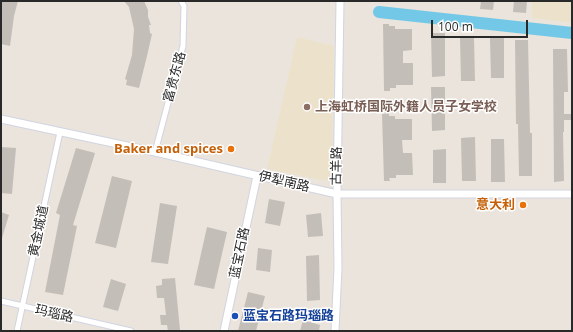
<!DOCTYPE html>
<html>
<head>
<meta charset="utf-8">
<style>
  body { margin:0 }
  #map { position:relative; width:573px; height:332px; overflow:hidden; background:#ebe4dc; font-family:"Open Sans",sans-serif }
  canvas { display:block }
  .frame { position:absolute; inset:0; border:2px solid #292929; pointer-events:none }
  .scale { position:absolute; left:431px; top:20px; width:97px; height:18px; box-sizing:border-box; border:2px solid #292929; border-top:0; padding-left:5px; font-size:12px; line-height:14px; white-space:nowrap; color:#292929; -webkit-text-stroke:3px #fff; paint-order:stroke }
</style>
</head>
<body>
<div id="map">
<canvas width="573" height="332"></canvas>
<div class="frame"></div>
<div class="scale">100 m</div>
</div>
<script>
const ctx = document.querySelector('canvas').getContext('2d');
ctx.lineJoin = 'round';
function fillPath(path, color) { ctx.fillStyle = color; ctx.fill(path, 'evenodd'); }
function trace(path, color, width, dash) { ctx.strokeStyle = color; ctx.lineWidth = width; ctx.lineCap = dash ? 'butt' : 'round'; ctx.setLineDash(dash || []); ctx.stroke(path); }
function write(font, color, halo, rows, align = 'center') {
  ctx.font = font + ' "Open Sans","Noto Sans SC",sans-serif'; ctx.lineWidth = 3; ctx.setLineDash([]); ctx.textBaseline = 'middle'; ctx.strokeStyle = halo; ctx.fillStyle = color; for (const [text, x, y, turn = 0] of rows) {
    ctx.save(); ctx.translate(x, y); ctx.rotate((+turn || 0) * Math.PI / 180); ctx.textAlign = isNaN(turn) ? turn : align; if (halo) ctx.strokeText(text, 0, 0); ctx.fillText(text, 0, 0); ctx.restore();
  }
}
const education = new Path2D(`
  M 532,1 L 572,1 L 572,23 L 532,18 Z
  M 297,37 L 334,46 L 332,172 L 326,181 L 267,169 Z`);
const river = new Path2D(`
  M 379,12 L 572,33`);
const building = new Path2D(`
  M 1,1 L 18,1 L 14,16 L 10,46 L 1,44 Z
  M 124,1 L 144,1 L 148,10 L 148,17 L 151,25 L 149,25 L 150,33 L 152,34 L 147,56 L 139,88 L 126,85 L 127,80 L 125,79 L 132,55 L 134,29 L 129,7 Z
  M 481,1 L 494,1 L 493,10 L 480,9 Z
  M 514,1 L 527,1 L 526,13 L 513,12 Z
  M 383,24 L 389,24 L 389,26 L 395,26 L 395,29 L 412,29 L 412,50 L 403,51 L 403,63 L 413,63 L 413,85 L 396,85 L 396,88 L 390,88 L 390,91 L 384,91 Z
  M 431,33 L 445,33 L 445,76 L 432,77 Z
  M 460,37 L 474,37 L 475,81 L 461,81 Z
  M 504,37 L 504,78 L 491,78 L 490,38 Z
  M 515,40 L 528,40 L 530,133 L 532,133 L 532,176 L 519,176 L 518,124 L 516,124 Z
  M 553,49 L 567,49 L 568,92 L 564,92 L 564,114 L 572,114 L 572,120 L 564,120 L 564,132 L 563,132 L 564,181 L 554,182 Z
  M 431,87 L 445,87 L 445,130 L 432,131 Z
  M 389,113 L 389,116 L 395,116 L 395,119 L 412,119 L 412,140 L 402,140 L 403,153 L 412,153 L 413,175 L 396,175 L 396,178 L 389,178 L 390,181 L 384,181 L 382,114 Z
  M 475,137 L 476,181 L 462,181 L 461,138 Z
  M 491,139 L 504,139 L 505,182 L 491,182 Z
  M 1,147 L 16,148 L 12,194 L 1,193 Z
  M 76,148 L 95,153 L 73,225 L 77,226 L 63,295 L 45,292 L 60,215 L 56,213 Z
  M 446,149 L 446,183 L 433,183 L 433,150 Z
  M 112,176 L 132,181 L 116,248 L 95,243 Z
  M 269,199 L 285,202 L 280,226 L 265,223 Z
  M 160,203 L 177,206 L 168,264 L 151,262 Z
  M 1,212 L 9,215 L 2,238 L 1,237 Z
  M 321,213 L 323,236 L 308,237 L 306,215 Z
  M 207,227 L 227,232 L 214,289 L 194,285 Z
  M 258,248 L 272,250 L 270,272 L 256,270 Z
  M 319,255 L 320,300 L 307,301 L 306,256 Z
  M 175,278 L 180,330 L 168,331 L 167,325 L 161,325 L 160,315 L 166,315 L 164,298 L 157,298 L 156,286 L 162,285 L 162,279 Z
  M 111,279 L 126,284 L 118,311 L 103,307 Z
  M 248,292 L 265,296 L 256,331 L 238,331 Z
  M 303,320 L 320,325 L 319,331 L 300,331 Z`);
const street = new Path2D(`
  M 155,152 L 183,46 L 184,6 L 181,1
  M 1,301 L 131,331
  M 17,331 L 60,132`);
const secondary = new Path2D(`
  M 1,119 L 155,152 L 337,194 L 572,194
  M 224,331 L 257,176
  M 335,331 L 338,268 L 337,194 L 340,1`);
const markers = [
  [307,107,4,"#8d6e63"],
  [231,149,4,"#e8710a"],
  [523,205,4,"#e8710a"],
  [235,316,4,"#1a4fb4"]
];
const streetNames = [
  ["富贵东路",175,77,-75],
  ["古羊路",337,166,-89],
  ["伊犁南路",284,182,13],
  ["黄金城道",39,231,-78],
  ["蓝宝石路",240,253,-78],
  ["玛瑙路",54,314,13]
];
const educationNames = [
  ["上海虹桥国际外籍人员子女学校",315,107]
];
const foodNames = [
  ["Baker and spices",223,149],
  ["意大利",515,205]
];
const transitNames = [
  ["蓝宝石路玛瑙路",243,316]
];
fillPath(education, '#ece2cc');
trace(river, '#74c8e7', 12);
fillPath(building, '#c3beb8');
trace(street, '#d1d4e1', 7);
trace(secondary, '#d1d4e1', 9);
trace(street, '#fff', 5);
trace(secondary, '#fff', 7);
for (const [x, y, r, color] of markers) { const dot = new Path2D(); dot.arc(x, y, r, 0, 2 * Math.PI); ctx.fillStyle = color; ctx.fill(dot); trace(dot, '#fff', 1.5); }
write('13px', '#292929', '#fff', streetNames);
write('bold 13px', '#785e54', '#fff', educationNames, 'left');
write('bold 13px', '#c56008', '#fff', foodNames, 'right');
write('bold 13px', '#164399', '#fff', transitNames, 'left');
</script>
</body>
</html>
